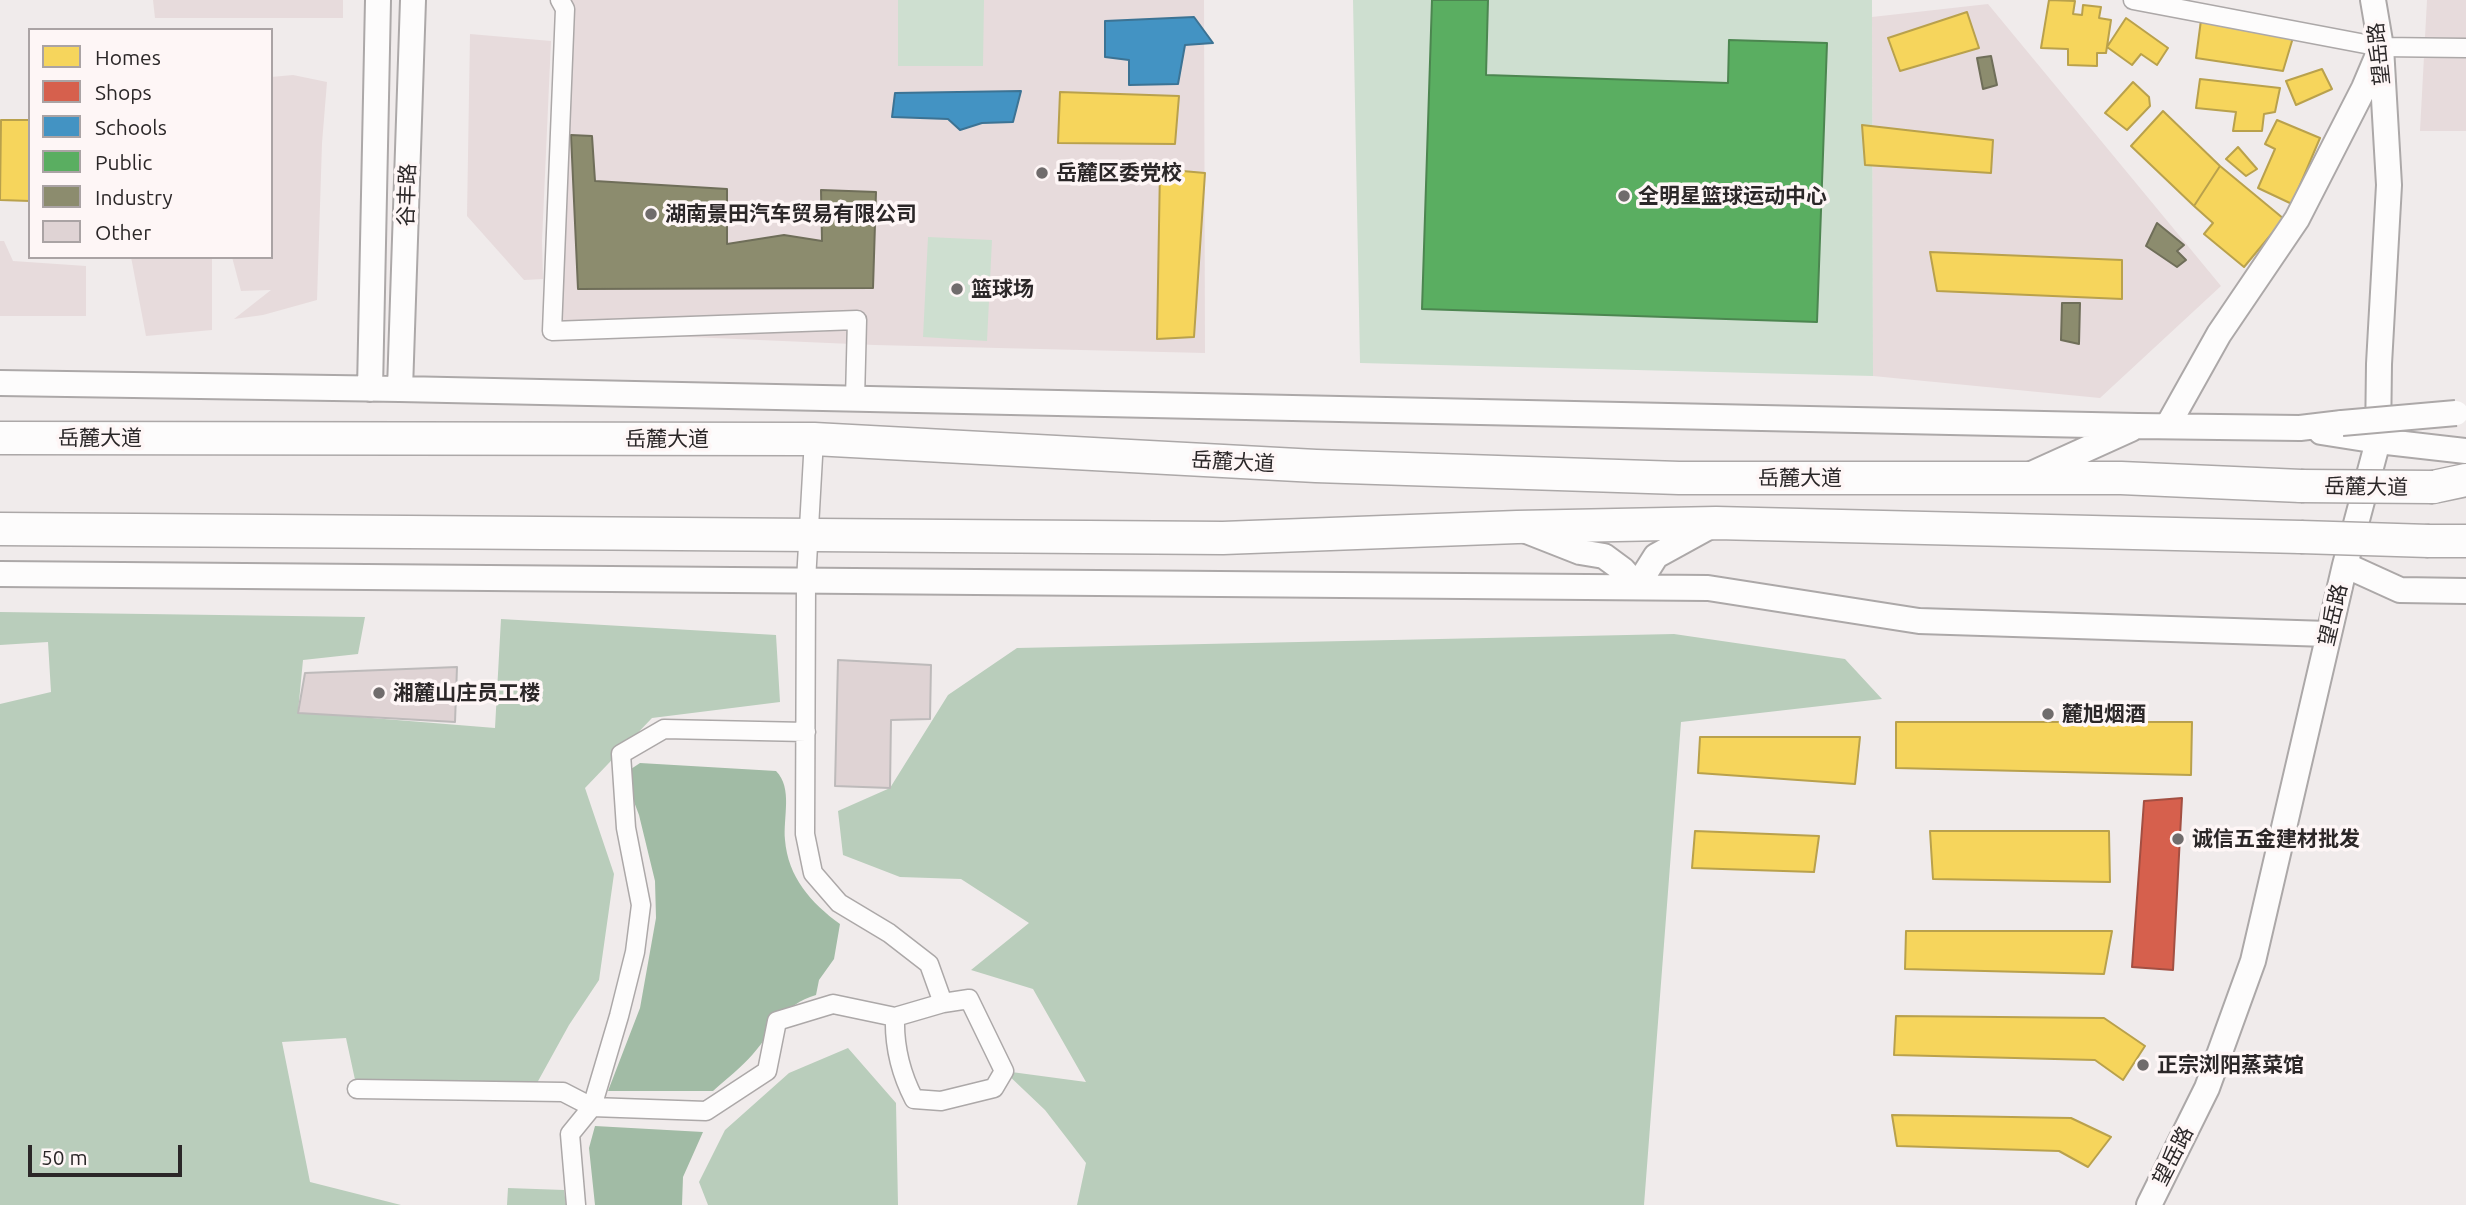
<!DOCTYPE html>
<html>
<head>
<meta charset="utf-8">
<style>
  body { margin:0 }
  #map { position:relative; width:2466px; height:1205px; overflow:hidden; background:#f0ebeb; font-family:Ubuntu,sans-serif }
  canvas { display:block }
  .legend { position:absolute; left:28px; top:28px; width:245px; height:231px; box-sizing:border-box; background:#fef6f6; border:2px solid #aaa3a4; margin:0; padding:9px 12px; list-style:none; font-size:21px; color:#2b2728 }
  .legend li { display:flex; align-items:center; gap:14px; height:35px }
  .legend b { width:35px; border:2px solid #aaa3a4 }
  .scale { position:absolute; left:28px; top:1145px; width:154px; height:32px; box-sizing:border-box; border:4px solid #2b2728; border-top:0; padding-left:9px; font-size:21px; line-height:24px; white-space:nowrap; color:#2b2728; -webkit-text-stroke:5px #fef6f6; paint-order:stroke }
</style>
</head>
<body>
<div id="map">
<canvas width="2466" height="1205"></canvas>
<ul class="legend">
<li><b style="height:19px;background:#f6d55c"></b>Homes</li>
<li><b style="height:19px;background:#d6604d"></b>Shops</li>
<li><b style="height:19px;background:#4393c3"></b>Schools</li>
<li><b style="height:19px;background:#5aae61"></b>Public</li>
<li><b style="height:19px;background:#8c8c6e"></b>Industry</li>
<li><b style="height:19px;background:#dfd3d4"></b>Other</li>
</ul>
<div class="scale">50 m</div>
</div>
<script>
const ctx = document.querySelector('canvas').getContext('2d');
ctx.lineJoin = 'round';
function fillPath(path, color) { ctx.fillStyle = color; ctx.fill(path, 'evenodd'); }
function trace(path, color, width, dash) { ctx.strokeStyle = color; ctx.lineWidth = width; ctx.lineCap = dash ? 'butt' : 'round'; ctx.setLineDash(dash || []); ctx.stroke(path); }
function write(font, color, halo, rows, align = 'center') {
  ctx.font = font + ' Ubuntu,"Noto Sans SC",sans-serif'; ctx.lineWidth = 7; ctx.setLineDash([]); ctx.textBaseline = 'middle'; ctx.strokeStyle = halo; ctx.fillStyle = color; for (const [text, x, y, turn = 0] of rows) {
    ctx.save(); ctx.translate(x, y); ctx.rotate((+turn || 0) * Math.PI / 180); ctx.textAlign = isNaN(turn) ? turn : align; if (halo) ctx.strokeText(text, 0, 0); ctx.fillText(text, 0, 0); ctx.restore();
  }
}
const built = new Path2D(`
  M 153,0 L 343,0 L 343,18 L 155,18 Z
  M 565,0 L 1204,0 L 1205,353 L 875,345 L 552,331 Z
  M 2427,0 L 2466,0 L 2466,131 L 2420,131 Z
  M 1988,4 L 2221,286 L 2100,398 L 1873,376 L 1872,17 Z
  M 470,34 L 551,41 L 542,241 L 543,279 L 524,280 L 467,216 Z
  M 293,75 L 327,82 L 322,143 L 317,300 L 263,315 L 234,319 L 271,290 L 241,291 L 232,257 L 271,257 L 271,77 Z
  M 0,241 L 4,241 L 13,261 L 86,266 L 86,316 L 0,316 Z
  M 131,257 L 212,257 L 212,330 L 146,336 Z`);
const green = new Path2D(`
  M 898,0 L 984,0 L 983,66 L 898,66 Z
  M 1353,0 L 1872,0 L 1873,376 L 1360,363 Z
  M 928,237 L 992,240 L 987,341 L 923,337 Z`);
const forest = new Path2D(`
  M 0,612 L 365,617 L 358,654 L 303,660 L 298,712 L 495,728 L 501,619 L 776,635 L 780,702 L 652,718 L 585,788 L 614,874 L 599,980 L 569,1025 L 537,1083 L 357,1089 L 346,1038 L 282,1042 L 310,1182 L 401,1205 L 0,1205 L 0,704 L 51,692 L 48,642 L 0,645 Z
  M 1674,634 L 1845,659 L 1882,699 L 1681,722 L 1644,1205 L 1077,1205 L 1086,1163 L 1045,1110 L 1004,1071 L 1086,1082 L 1033,989 L 971,970 L 1029,923 L 961,879 L 900,877 L 843,855 L 838,811 L 890,788 L 948,695 L 1017,648 Z
  M 848,1048 L 896,1103 L 898,1205 L 708,1205 L 699,1182 L 725,1130 L 789,1073 Z
  M 508,1188 L 564,1190 L 566,1205 L 507,1205 Z`);
const water = new Path2D(`
  M 640,763 L 776,771 C 793,788 783,817 785,840 C 788,877 811,903 840,924 L 834,959 L 819,980 L 816,995 C 783,1004 774,1030 753,1054 C 742,1067 726,1079 713,1091 L 608,1091 L 640,1008 L 656,918 L 655,881 L 639,815 L 625,778 L 628,771 Z
  M 595,1126 L 703,1132 L 683,1177 L 682,1205 L 595,1205 L 589,1148 Z`);
const homes = new Path2D(`
  M 2049,0 L 2075,1 L 2073,14 L 2082,15 L 2083,5 L 2101,7 L 2099,18 L 2111,20 L 2106,53 L 2097,53 L 2097,66 L 2068,65 L 2068,49 L 2041,48 Z
  M 1967,12 L 1979,48 L 1900,71 L 1888,38 Z
  M 2126,18 L 2168,48 L 2157,65 L 2141,54 L 2132,65 L 2107,47 Z
  M 2201,20 L 2295,31 L 2283,71 L 2196,58 Z
  M 2322,69 L 2332,89 L 2296,105 L 2286,81 Z
  M 2200,79 L 2280,88 L 2275,112 L 2264,114 L 2262,131 L 2233,131 L 2236,112 L 2196,108 Z
  M 2133,82 L 2149,97 L 2150,106 L 2127,130 L 2105,113 Z
  M 1060,92 L 1179,96 L 1175,144 L 1058,143 Z
  M 2163,111 L 2220,166 L 2194,206 L 2131,146 Z
  M 1,120 L 30,120 L 30,201 L 0,200 Z
  M 2277,120 L 2320,138 L 2292,204 L 2258,188 L 2275,149 L 2265,144 Z
  M 1862,125 L 1993,140 L 1991,173 L 1865,165 Z
  M 2238,147 L 2257,169 L 2246,176 L 2226,159 Z
  M 2220,166 L 2284,219 L 2244,267 L 2204,234 L 2213,223 L 2194,206 Z
  M 1160,169 L 1205,173 L 1194,337 L 1157,339 Z
  M 1930,252 L 2122,260 L 2122,299 L 1937,291 Z
  M 1896,722 L 2192,722 L 2191,775 L 1896,768 Z
  M 1700,737 L 1860,737 L 1855,784 L 1698,773 Z
  M 1695,831 L 1819,836 L 1814,872 L 1692,868 Z
  M 1930,831 L 2109,831 L 2110,882 L 1933,879 Z
  M 1906,931 L 2112,931 L 2104,974 L 1905,969 Z
  M 1896,1016 L 2104,1018 L 2145,1046 L 2123,1080 L 2095,1060 L 1894,1055 Z
  M 1892,1115 L 2071,1118 L 2111,1137 L 2088,1167 L 2059,1151 L 1897,1146 Z`);
const shops = new Path2D(`
  M 2182,798 L 2173,970 L 2132,967 L 2144,801 Z`);
const schools = new Path2D(`
  M 1194,17 L 1213,43 L 1185,45 L 1178,84 L 1129,85 L 1129,60 L 1105,57 L 1105,21 Z
  M 1021,91 L 1013,122 L 982,123 L 960,130 L 948,119 L 892,117 L 895,93 Z`);
const public = new Path2D(`
  M 1432,0 L 1488,0 L 1486,75 L 1728,83 L 1729,40 L 1827,43 L 1817,322 L 1422,309 Z`);
const industry = new Path2D(`
  M 1991,56 L 1997,85 L 1983,89 L 1977,58 Z
  M 571,135 L 592,136 L 595,181 L 727,189 L 727,244 L 784,235 L 822,241 L 821,190 L 876,192 L 873,288 L 578,289 Z
  M 2157,223 L 2184,245 L 2177,251 L 2186,260 L 2177,267 L 2146,246 Z
  M 2062,303 L 2080,303 L 2079,344 L 2061,340 Z`);
const building = new Path2D(`
  M 838,660 L 931,665 L 930,719 L 891,720 L 890,788 L 835,786 Z
  M 457,667 L 455,722 L 298,713 L 305,673 Z`);
const street = new Path2D(`
  M 560,0 L 565,9 L 552,331 L 857,320 L 855,399
  M 2133,0 L 2381,47 L 2466,48
  M 814,439 L 806,581 L 805,834 L 813,873 L 839,903 L 889,933 L 929,964 L 943,1003 L 969,999 L 1004,1071 L 994,1088 L 941,1101 L 914,1099 C 900,1072 894,1047 895,1017 L 943,1003
  M 357,1089 L 563,1092 L 592,1107 L 619,1016 L 635,952 L 641,905 L 626,828 L 621,754 L 664,729 L 806,732
  M 576,1205 L 570,1134 L 592,1107 L 706,1111 L 767,1071 L 777,1021 L 833,1004 L 895,1017`);
const secondary = new Path2D(`
  M 0,383 L 400,389 L 2138,426 L 2300,428 L 2342,423
  M 370,389 L 378,0
  M 400,389 L 413,0
  M 2168,425 L 2219,334 L 2297,219 L 2364,88 L 2378,55
  M 2321,432 L 2378,441 L 2466,451
  M 2027,476 L 2131,429
  M 1524,530 L 1580,552 L 1604,556 L 1623,570 L 1637,586 L 1656,556 L 1716,523
  M 2345,565 L 2400,590 L 2466,591
  M 0,574 L 1708,588 L 1919,621 L 2328,634
  M 2149,1205 L 2207,1088 L 2253,961 L 2345,565 L 2378,441 L 2379,364 L 2389,185 L 2381,47 L 2373,0`);
const highway = new Path2D(`
  M 0,438 L 814,439 L 1316,466 L 1679,478 L 2121,478 L 2301,486
  M 2433,487 L 2466,480
  M 0,529 L 1223,538 L 1517,527 L 1716,523 L 2301,537
  M 2429,541 L 2466,541`);
const secondaryBridge = new Path2D(`
  M 2342,423 L 2456,413`);
const highwayBridge = new Path2D(`
  M 2301,486 L 2433,487
  M 2301,537 L 2429,541`);
const markers = [
  [1042,173,7,"#706c6c"],
  [1624,196,7,"#706c6c"],
  [651,214,7,"#706c6c"],
  [957,289,7,"#706c6c"],
  [379,693,7,"#706c6c"],
  [2048,714,7,"#706c6c"],
  [2178,839,7,"#706c6c"],
  [2143,1065,7,"#706c6c"]
];
const streetNames = [
  ["望岳路",2379,54,-96],
  ["谷丰路",407,195,-88],
  ["岳麓大道",100,438],
  ["岳麓大道",667,439],
  ["岳麓大道",1233,462,3],
  ["岳麓大道",1800,478],
  ["岳麓大道",2366,487,1],
  ["望岳路",2333,615,-77],
  ["望岳路",2173,1156,-63]
];
const poiNames = [
  ["岳麓区委党校",1056,173],
  ["全明星篮球运动中心",1638,196],
  ["湖南景田汽车贸易有限公司",665,214],
  ["篮球场",971,289],
  ["湘麓山庄员工楼",393,693],
  ["麓旭烟酒",2062,714],
  ["诚信五金建材批发",2192,839],
  ["正宗浏阳蒸菜馆",2157,1065]
];
fillPath(built, '#e7dbdc');
fillPath(green, '#cedfd0');
fillPath(forest, '#b9cdbb');
fillPath(water, '#a1bba5');
fillPath(homes, '#f6d55c');
trace(homes, '#b9a14c', 2);
fillPath(shops, '#d6604d');
trace(shops, '#a34f42', 2);
fillPath(schools, '#4393c3');
trace(schools, '#3c7394', 2);
fillPath(public, '#5aae61');
trace(public, '#4c8650', 2);
fillPath(industry, '#8c8c6e');
trace(industry, '#6f6e59', 2);
fillPath(building, '#dfd3d4');
trace(building, '#bdbaba', 2);
trace(street, '#aca8a8', 21);
trace(secondary, '#aca8a8', 28);
trace(highway, '#aca8a8', 35);
trace(street, '#fdfcfc', 18);
trace(secondary, '#fdfcfc', 24);
trace(highway, '#fdfcfc', 32);
trace(secondaryBridge, '#aca8a8', 28, []);
trace(highwayBridge, '#aca8a8', 35, []);
trace(secondaryBridge, '#fdfcfc', 24);
trace(highwayBridge, '#fdfcfc', 32);
for (const [x, y, r, color] of markers) { const dot = new Path2D(); dot.arc(x, y, r, 0, 2 * Math.PI); ctx.fillStyle = color; ctx.fill(dot); trace(dot, '#fef6f6', 2.5); }
write('21px', '#2b2728', '#fef6f6', streetNames);
write('bold 21px', '#2b2728', '#fef6f6', poiNames, 'left');
</script>
</body>
</html>
